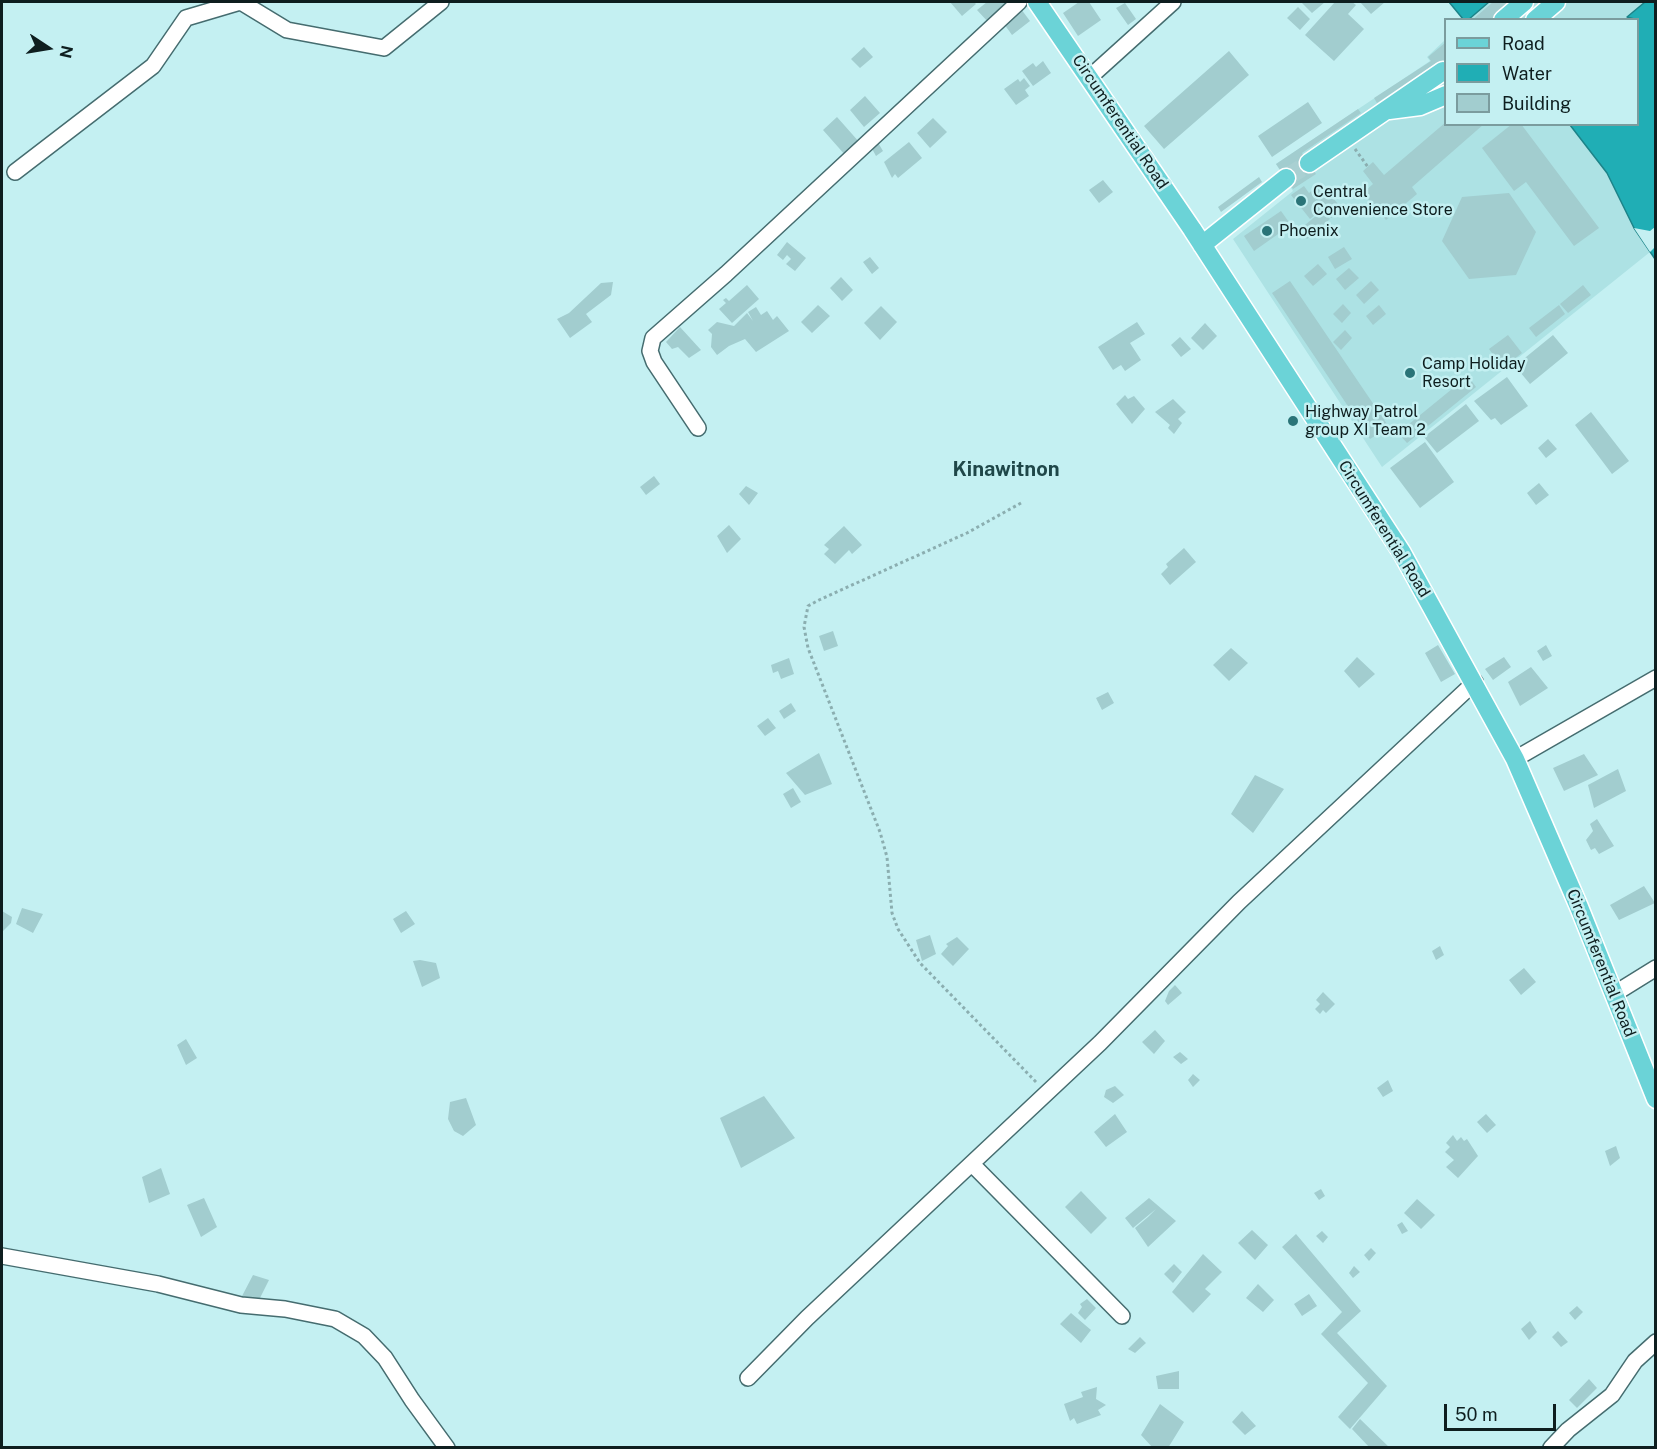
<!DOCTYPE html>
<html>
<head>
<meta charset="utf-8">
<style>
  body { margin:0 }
  #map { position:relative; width:1657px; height:1449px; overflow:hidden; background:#c4f0f2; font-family:"Public Sans",sans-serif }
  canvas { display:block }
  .frame { position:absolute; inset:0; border:3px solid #0e1e1f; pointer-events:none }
  .legend { position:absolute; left:1444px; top:18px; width:195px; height:108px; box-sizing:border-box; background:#c4f0f2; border:2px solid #7b9c9e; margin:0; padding:8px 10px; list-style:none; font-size:18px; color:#0e1e1f }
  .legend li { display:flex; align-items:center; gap:12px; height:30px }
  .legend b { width:30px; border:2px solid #7b9c9e }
  .north { position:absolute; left:18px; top:18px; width:60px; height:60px; -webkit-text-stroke:4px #c4f0f2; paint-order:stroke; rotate:102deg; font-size:16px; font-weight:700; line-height:24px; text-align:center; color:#0e1e1f }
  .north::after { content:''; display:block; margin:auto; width:21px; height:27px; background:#0e1e1f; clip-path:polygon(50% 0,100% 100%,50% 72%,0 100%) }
  .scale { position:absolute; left:1444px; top:1404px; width:112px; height:27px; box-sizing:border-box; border:3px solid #0e1e1f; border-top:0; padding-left:8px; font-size:18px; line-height:21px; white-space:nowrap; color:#0e1e1f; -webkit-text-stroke:4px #c4f0f2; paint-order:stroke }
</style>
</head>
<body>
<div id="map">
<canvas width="1657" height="1449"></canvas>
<div class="frame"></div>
<ul class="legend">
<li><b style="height:8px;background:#6bd3d7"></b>Road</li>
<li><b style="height:16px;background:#20aeb5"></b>Water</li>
<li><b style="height:16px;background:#a2cdcf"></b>Building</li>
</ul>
<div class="north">N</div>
<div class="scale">50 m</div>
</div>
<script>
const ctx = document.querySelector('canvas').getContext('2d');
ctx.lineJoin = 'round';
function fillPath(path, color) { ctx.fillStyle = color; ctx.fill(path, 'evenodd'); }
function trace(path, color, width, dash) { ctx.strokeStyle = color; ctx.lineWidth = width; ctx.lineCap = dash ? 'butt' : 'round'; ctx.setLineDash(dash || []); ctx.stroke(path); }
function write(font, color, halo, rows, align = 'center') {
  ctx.font = font + ' "Public Sans",sans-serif'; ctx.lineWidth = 5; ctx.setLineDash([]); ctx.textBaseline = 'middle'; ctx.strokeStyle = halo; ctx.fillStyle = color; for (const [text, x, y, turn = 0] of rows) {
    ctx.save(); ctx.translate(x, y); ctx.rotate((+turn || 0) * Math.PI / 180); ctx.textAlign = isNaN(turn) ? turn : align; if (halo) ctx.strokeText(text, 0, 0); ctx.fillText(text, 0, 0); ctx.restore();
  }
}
const built = new Path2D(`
  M 1489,2 L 1645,2 L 1627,17 L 1629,19 L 1468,20 Z
  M 1445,40 L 1446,124 L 1570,125 L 1607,173 L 1634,228 L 1650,252 L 1382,467 L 1233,239 L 1293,191 L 1276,164 L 1430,61 L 1427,57 Z`);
const water = new Path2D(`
  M 1449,2 L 1489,2 L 1468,20 L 1463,19 Z
  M 1645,2 L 1655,2 L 1655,259 L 1634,228 L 1607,173 L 1570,125 L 1638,124 L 1638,20 L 1627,17 Z`);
const pier = new Path2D(`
  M 1655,227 L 1655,247 L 1650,252 L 1634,228 L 1650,231 Z`);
const building = new Path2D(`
  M 950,2 L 974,2 L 976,4 L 962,16 Z
  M 987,2 L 1005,2 L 1009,6 L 989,23 L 977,10 Z
  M 1079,2 L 1089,2 L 1101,20 L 1078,36 L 1063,13 Z
  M 1301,2 L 1325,2 L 1312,13 Z
  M 1335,2 L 1352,2 L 1356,5 L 1348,14 L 1364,29 L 1334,61 L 1305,35 Z
  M 1360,2 L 1385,2 L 1371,14 Z
  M 1493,2 L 1510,2 L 1490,20 L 1472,20 Z
  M 1125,3 L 1136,19 L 1128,25 L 1116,8 Z
  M 1018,5 L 1030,21 L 1012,35 L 1002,21 Z
  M 1298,7 L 1310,19 L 1300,30 L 1287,18 Z
  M 1446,42 L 1446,74 L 1436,63 L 1377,103 L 1374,98 L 1431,61 L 1428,57 Z
  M 864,47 L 873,57 L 860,68 L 851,59 Z
  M 1229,51 L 1249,75 L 1164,149 L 1144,126 Z
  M 1043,61 L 1051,73 L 1033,86 L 1022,71 L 1033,63 L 1036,67 Z
  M 1024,78 L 1030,86 L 1025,90 L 1029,96 L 1016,105 L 1004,89 L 1018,79 L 1020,82 Z
  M 865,96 L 880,113 L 864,127 L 850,110 Z
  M 1308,102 L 1322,123 L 1272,157 L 1258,136 Z
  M 1358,109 L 1361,113 L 1302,153 L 1316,174 L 1293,189 L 1276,164 Z
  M 837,117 L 860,143 L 846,156 L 823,130 Z
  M 933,118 L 947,132 L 930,148 L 917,133 Z
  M 1446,122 L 1446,124 L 1484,124 L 1412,187 L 1417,194 L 1386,220 L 1363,193 L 1373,184 L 1363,171 L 1373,162 L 1384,175 Z
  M 1512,124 L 1521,124 L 1599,228 L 1574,246 L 1526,182 L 1514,191 L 1482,148 Z
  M 877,141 L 883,151 L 876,156 L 870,145 Z
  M 909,142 L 922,158 L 898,178 L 895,174 L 892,178 L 884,162 Z
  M 1259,177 L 1262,182 L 1221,212 L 1218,207 Z
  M 1103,180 L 1113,192 L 1099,203 L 1089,190 Z
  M 1321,183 L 1342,209 L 1331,218 L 1312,195 L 1322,209 L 1310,219 L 1291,195 L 1304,186 L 1309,193 Z
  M 1509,193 L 1536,232 L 1516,275 L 1469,279 L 1442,241 L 1462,197 Z
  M 1323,210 L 1330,219 L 1307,239 L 1299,230 Z
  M 1281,211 L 1291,225 L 1254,251 L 1244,236 Z
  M 787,242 L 806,258 L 795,271 L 786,264 L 791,259 L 787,255 L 783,260 L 777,255 Z
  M 1344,247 L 1352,259 L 1335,269 L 1328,257 Z
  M 870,257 L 879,268 L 872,274 L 863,262 Z
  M 1318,264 L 1327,274 L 1313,286 L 1304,276 Z
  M 1349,268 L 1359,278 L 1345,290 L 1336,279 Z
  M 841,277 L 853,290 L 842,301 L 830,288 Z
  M 1290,281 L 1389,427 L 1370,439 L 1272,293 Z
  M 1371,281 L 1379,290 L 1364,304 L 1356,295 Z
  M 613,282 L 611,295 L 586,314 L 592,322 L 570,338 L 557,319 L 569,313 L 601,283 Z
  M 747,285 L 759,299 L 732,323 L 719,309 L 726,303 L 723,300 L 726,298 L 729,301 Z
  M 1583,285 L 1591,295 L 1568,313 L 1560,304 Z
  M 1343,304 L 1351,313 L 1342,323 L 1333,314 Z
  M 818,305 L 830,316 L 812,333 L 801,322 Z
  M 1379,305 L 1386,314 L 1373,325 L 1366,316 Z
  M 1559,305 L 1565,314 L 1536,337 L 1529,328 Z
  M 881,306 L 897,322 L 880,340 L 864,323 Z
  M 756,307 L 761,315 L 767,311 L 773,320 L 777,316 L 789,331 L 756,352 L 745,339 L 729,346 L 717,355 L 711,347 L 712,334 L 708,330 L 717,322 L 734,326 L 747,313 L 753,321 L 748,312 Z
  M 1137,322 L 1145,334 L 1130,343 L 1141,360 L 1125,371 L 1121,365 L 1113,370 L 1098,347 Z
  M 1205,323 L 1217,336 L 1203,350 L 1191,338 Z
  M 680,327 L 701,350 L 689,358 L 678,347 L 672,349 L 666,342 Z
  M 1345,330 L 1352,338 L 1341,350 L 1333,342 Z
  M 1508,335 L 1522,353 L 1503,368 L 1489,349 Z
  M 1553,335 L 1568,353 L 1530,384 L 1515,366 Z
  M 1180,337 L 1191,349 L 1181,357 L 1171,345 Z
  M 1468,376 L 1476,387 L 1407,443 L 1398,433 Z
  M 1507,377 L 1528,406 L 1501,425 L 1495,418 L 1491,420 L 1474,401 Z
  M 1125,395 L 1128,399 L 1134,396 L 1145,409 L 1132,424 L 1116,404 Z
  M 1173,399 L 1186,412 L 1178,419 L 1182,423 L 1174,434 L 1168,428 L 1170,425 L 1155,412 Z
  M 1466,404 L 1479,421 L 1437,453 L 1424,437 Z
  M 1591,412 L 1629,461 L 1612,474 L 1575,425 Z
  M 1548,439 L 1557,449 L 1546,458 L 1538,448 Z
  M 1425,442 L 1454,482 L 1420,508 L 1390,468 Z
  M 654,476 L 660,484 L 646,495 L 640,487 Z
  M 1539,483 L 1549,495 L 1536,505 L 1527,493 Z
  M 746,486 L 758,493 L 749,505 L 739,494 Z
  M 729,525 L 741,539 L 727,553 L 717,536 Z
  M 844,526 L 862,545 L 852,554 L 849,550 L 835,564 L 824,554 L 829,549 L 824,545 Z
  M 1184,548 L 1196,562 L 1170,585 L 1161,574 L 1168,567 L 1166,564 Z
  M 833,631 L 838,646 L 824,651 L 819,636 Z
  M 1438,645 L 1455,674 L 1441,682 L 1425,653 Z
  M 1546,645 L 1552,656 L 1543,661 L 1537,651 Z
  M 1231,648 L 1248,663 L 1229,681 L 1213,665 Z
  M 1357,657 L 1375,674 L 1359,688 L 1344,671 Z
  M 1504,657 L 1511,667 L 1493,680 L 1485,669 Z
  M 789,658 L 794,674 L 781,679 L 778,671 L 773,673 L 771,665 Z
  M 1531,667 L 1548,688 L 1520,706 L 1508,682 Z
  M 1108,692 L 1114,703 L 1102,710 L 1096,698 Z
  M 791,703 L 796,711 L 784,719 L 779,711 Z
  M 768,718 L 776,728 L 765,736 L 757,726 Z
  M 819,753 L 832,784 L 805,795 L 786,773 Z
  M 1584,754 L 1598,775 L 1564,791 L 1553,768 Z
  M 1618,769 L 1626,791 L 1594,808 L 1588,785 Z
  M 1255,775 L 1284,789 L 1253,833 L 1231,814 Z
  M 793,788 L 801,802 L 791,808 L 783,794 Z
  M 1597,819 L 1614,846 L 1599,854 L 1595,848 L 1591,850 L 1586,840 L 1593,831 L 1590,824 Z
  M 1644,886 L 1655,903 L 1619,920 L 1610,905 Z
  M 22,908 L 43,914 L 33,933 L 16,924 Z
  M 2,911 L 12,917 L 11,923 L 2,932 Z
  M 406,911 L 415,924 L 401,933 L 393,919 Z
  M 930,935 L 936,954 L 922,961 L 916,940 Z
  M 957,937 L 969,949 L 953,966 L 941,954 L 948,946 L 946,944 Z
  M 1440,946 L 1444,955 L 1436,960 L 1432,951 Z
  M 420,960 L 436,963 L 440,978 L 422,987 L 413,961 Z
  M 1524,968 L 1536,982 L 1521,995 L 1509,980 Z
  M 1175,985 L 1182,993 L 1168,1005 L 1165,1001 L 1169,991 Z
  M 1323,992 L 1335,1004 L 1326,1013 L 1323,1010 L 1320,1014 L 1315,1009 L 1320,1004 L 1316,1000 Z
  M 1155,1030 L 1165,1041 L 1154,1054 L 1142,1042 Z
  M 186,1039 L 197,1058 L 186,1065 L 177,1045 Z
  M 1180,1052 L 1188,1059 L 1181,1064 L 1173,1057 Z
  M 1193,1074 L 1200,1080 L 1193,1087 L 1188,1080 Z
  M 1388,1080 L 1393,1091 L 1383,1097 L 1377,1088 Z
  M 1115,1086 L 1124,1095 L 1113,1103 L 1104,1097 L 1106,1090 Z
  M 764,1096 L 795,1138 L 741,1168 L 720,1118 Z
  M 466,1098 L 476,1125 L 463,1136 L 454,1131 L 448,1119 L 450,1102 Z
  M 1115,1114 L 1127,1132 L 1106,1147 L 1094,1132 Z
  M 1486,1114 L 1496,1125 L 1487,1133 L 1477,1122 Z
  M 1453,1135 L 1457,1141 L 1461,1137 L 1464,1141 L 1467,1139 L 1478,1156 L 1458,1178 L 1446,1167 L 1454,1160 L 1445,1152 L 1450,1147 L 1446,1143 Z
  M 1616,1146 L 1620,1158 L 1610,1166 L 1605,1151 Z
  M 161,1168 L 170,1194 L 149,1203 L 142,1177 Z
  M 1321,1189 L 1325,1196 L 1319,1200 L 1314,1193 Z
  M 1081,1191 L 1107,1218 L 1091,1234 L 1065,1207 Z
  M 204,1198 L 217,1227 L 201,1237 L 187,1205 Z
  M 1149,1198 L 1176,1221 L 1148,1247 L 1135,1228 L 1148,1217 L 1156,1209 L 1133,1228 L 1125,1218 Z
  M 1417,1199 L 1435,1215 L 1421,1229 L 1404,1213 Z
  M 1402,1222 L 1408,1231 L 1402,1234 L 1397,1225 Z
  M 1252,1230 L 1268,1245 L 1255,1260 L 1238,1243 Z
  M 1322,1231 L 1328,1237 L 1323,1243 L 1316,1236 Z
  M 1296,1234 L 1361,1311 L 1337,1333 L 1387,1386 L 1350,1429 L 1338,1417 L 1368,1383 L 1321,1334 L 1342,1312 L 1282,1247 Z
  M 1371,1248 L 1376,1253 L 1369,1261 L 1364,1255 Z
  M 1203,1254 L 1222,1272 L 1205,1289 L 1211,1294 L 1193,1313 L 1172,1292 Z
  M 1174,1264 L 1182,1272 L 1173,1283 L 1164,1274 Z
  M 1354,1266 L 1360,1272 L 1353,1278 L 1349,1273 Z
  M 253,1275 L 269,1280 L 257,1304 L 241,1298 Z
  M 1258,1284 L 1274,1300 L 1263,1312 L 1246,1298 Z
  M 1309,1294 L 1317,1306 L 1302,1316 L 1294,1304 Z
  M 1087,1299 L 1096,1308 L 1085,1320 L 1078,1313 L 1082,1307 L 1080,1304 Z
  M 1577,1306 L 1583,1312 L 1575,1320 L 1569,1313 Z
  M 1071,1313 L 1091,1330 L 1081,1343 L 1060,1324 Z
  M 1530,1321 L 1537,1332 L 1529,1340 L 1521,1329 Z
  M 1558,1331 L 1568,1342 L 1561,1347 L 1552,1337 Z
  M 1140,1337 L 1146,1343 L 1135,1353 L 1128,1349 Z
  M 1179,1371 L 1179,1389 L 1158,1389 L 1156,1376 Z
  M 1589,1379 L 1597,1388 L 1577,1408 L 1569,1400 Z
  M 1097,1387 L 1096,1399 L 1106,1405 L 1098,1410 L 1101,1415 L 1077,1424 L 1074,1418 L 1070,1421 L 1064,1404 L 1083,1397 L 1081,1392 Z
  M 1160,1404 L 1184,1422 L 1168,1448 L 1153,1448 L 1141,1435 Z
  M 1242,1411 L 1256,1426 L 1245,1435 L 1232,1422 Z
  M 1360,1419 L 1390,1448 L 1370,1448 L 1352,1429 Z`);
const majorTunnel = new Path2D(`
  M 1286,178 L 1309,163`);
const path = new Path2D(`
  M 1355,149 L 1368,167
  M 1021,503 L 967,533 L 819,600 L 808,606 L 804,627 L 808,648 L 880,832 L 887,857 L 892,913 L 898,929 L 920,963 L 1037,1083`);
const minor = new Path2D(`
  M 241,2 L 287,30 L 384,48 L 441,2
  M 1090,77 L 1173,2
  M 15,172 L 153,66 L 186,18 L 240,2
  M 698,428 L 654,362 L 650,351 L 653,338 L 726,274 L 1019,2
  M 1515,759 L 1656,678
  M 1614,994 L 1656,968
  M 972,1164 L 1122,1316
  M 2,1256 L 158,1284 L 241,1305 L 285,1309 L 335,1319 L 364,1336 L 385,1358 L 412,1400 L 447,1448
  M 748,1378 L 807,1318 L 1100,1043 L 1239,902 L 1475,682
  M 1551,1448 L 1568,1430 L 1612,1395 L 1635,1361 L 1656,1342`);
const major = new Path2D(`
  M 1037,2 L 1192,229 L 1402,553 L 1515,759 L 1579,907 L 1656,1099
  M 1503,20 L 1524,2
  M 1535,20 L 1556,2
  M 1389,110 L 1420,106 L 1446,95
  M 1309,163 L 1443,71
  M 1202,245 L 1286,178`);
const markers = [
  [1301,201,6,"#2a7478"],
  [1267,231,6,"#2a7478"],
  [1410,373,6,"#2a7478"],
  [1293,421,6,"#2a7478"]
];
const streetNames = [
  ["Circumferential Road",1120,122,56],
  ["Circumferential Road",1384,529,58],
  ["Circumferential Road",1601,963,68]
];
const poiNames = [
  ["Central",1313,192],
  ["Convenience Store",1313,210],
  ["Phoenix",1279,231],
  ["Camp Holiday",1422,364],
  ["Resort",1422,382],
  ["Highway Patrol",1305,412],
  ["group XI Team 2",1305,430]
];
const quarterNames = [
  ["Kinawitnon",1006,470]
];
fillPath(built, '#ade2e4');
fillPath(water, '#20aeb5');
trace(water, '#1b8388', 1.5);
fillPath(pier, '#c4f0f2');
fillPath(building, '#a2cdcf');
trace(majorTunnel, '#a9d0d2', 18, [18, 9]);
trace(minor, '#456c6f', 18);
trace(major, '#fff', 21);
trace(path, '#8baeb0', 3, [3, 3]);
trace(minor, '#fff', 15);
trace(major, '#6bd3d7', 18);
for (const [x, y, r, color] of markers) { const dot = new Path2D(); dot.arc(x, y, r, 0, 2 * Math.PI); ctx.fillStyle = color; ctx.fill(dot); trace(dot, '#c4f0f2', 2); }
write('16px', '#0e1e1f', '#c4f0f2', streetNames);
write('16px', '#0e1e1f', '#c4f0f2', poiNames, 'left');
write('bold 20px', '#1f4749', '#c4f0f2', quarterNames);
</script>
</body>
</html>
